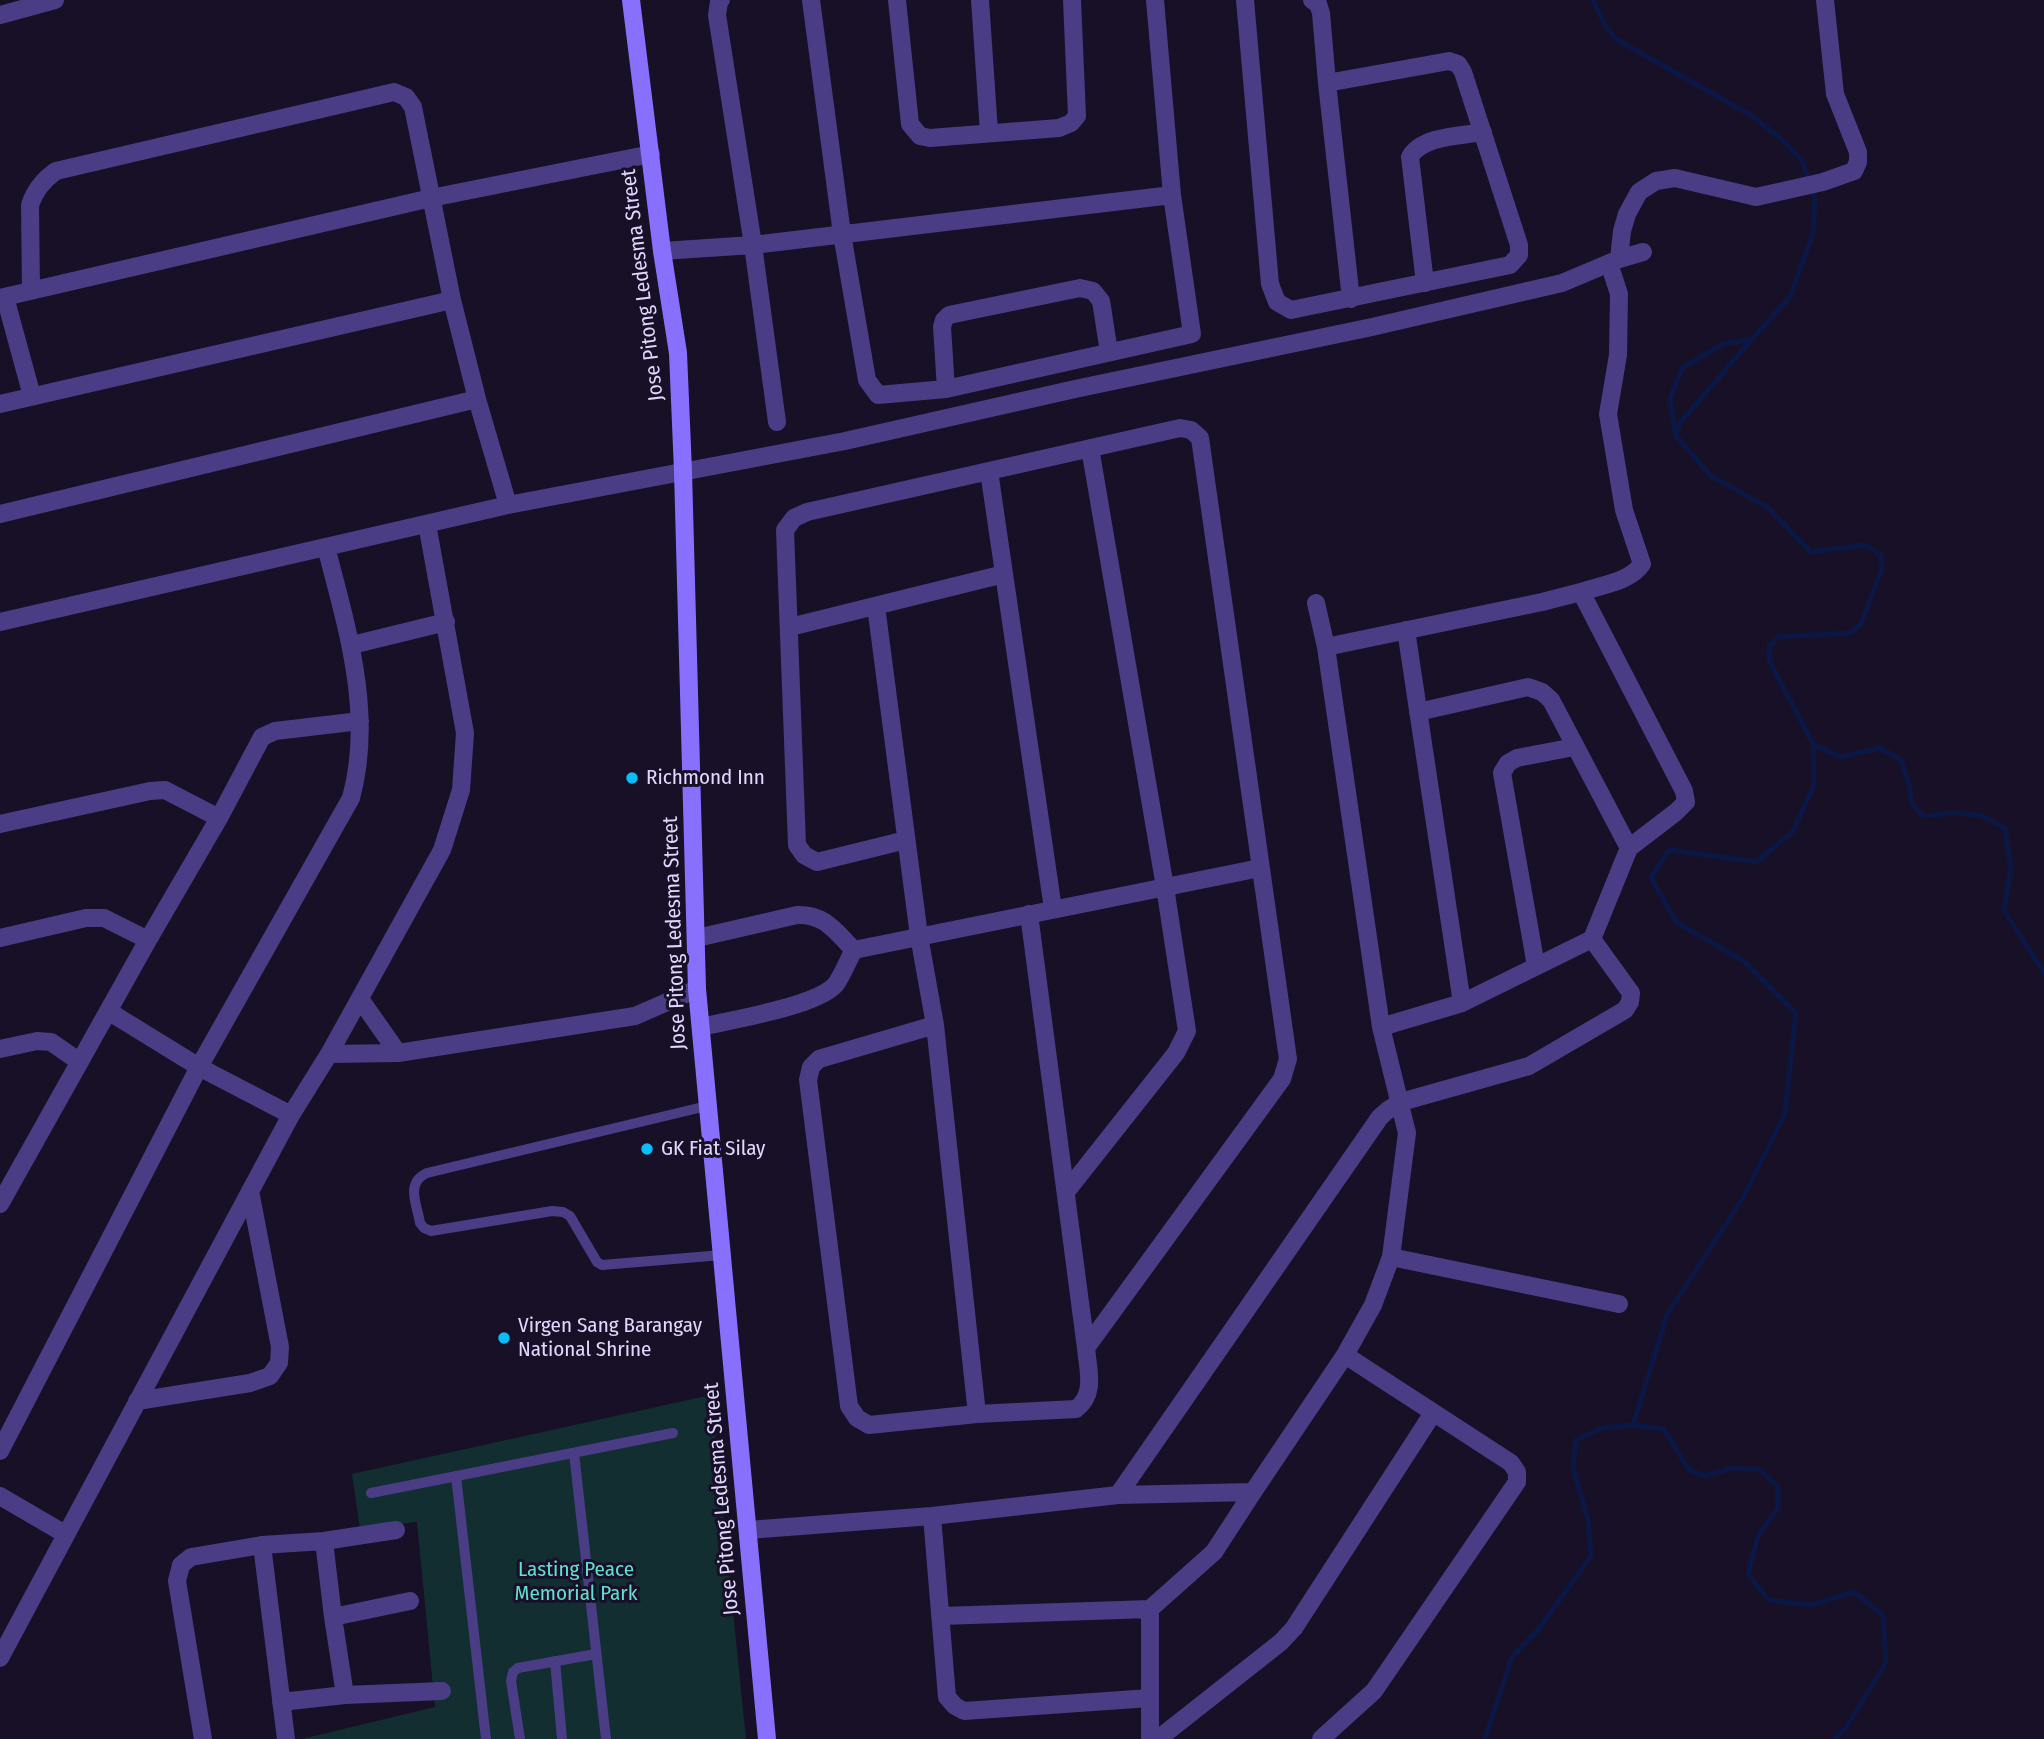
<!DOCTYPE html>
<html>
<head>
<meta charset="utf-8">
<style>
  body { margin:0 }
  canvas { display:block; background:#171027 }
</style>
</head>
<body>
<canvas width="2044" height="1739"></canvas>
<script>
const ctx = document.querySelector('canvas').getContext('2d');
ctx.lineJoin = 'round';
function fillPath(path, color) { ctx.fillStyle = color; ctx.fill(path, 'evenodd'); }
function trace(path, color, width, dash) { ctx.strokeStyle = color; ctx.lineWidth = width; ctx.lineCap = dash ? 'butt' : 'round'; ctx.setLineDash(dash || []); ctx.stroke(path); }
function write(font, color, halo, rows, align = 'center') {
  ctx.font = font + ' "Fira Sans Condensed",sans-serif'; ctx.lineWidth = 6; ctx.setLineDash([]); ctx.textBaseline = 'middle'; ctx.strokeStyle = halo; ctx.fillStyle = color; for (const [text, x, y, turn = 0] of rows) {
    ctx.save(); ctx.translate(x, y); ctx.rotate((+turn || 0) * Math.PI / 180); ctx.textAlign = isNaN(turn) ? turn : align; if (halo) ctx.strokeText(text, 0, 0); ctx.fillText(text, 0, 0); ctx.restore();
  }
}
const green = new Path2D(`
  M 711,1395 L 746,1739 L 302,1739 L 435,1707 L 417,1522 L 360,1528 L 352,1474 Z`);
const stream = new Path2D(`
  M 1593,0 L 1606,27 L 1616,39 L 1752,116 L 1779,137 L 1802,160 L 1815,199 L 1813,233 L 1790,297 L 1752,339 L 1723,344 L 1682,368 L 1670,399 L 1676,436 L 1711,476 L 1767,507 L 1811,552 L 1865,545 L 1881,555 L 1882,568 L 1861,624 L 1850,633 L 1778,637 L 1769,647 L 1770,662 L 1813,744 L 1840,757 L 1880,748 L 1901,760 L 1909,784 L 1912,804 L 1924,816 L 1952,813 L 1980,815 L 2005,828 L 2011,869 L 2004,910 L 2044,973
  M 1677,433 L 1679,424 L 1751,340
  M 1633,1425 L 1664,1429 L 1689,1470 L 1705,1476 L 1732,1468 L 1760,1470 L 1778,1486 L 1778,1508 L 1758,1536 L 1748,1575 L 1769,1600 L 1811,1605 L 1854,1592 L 1883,1615 L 1886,1663 L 1845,1729 L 1834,1739
  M 1485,1739 L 1512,1657 L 1538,1630 L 1591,1556 L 1588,1519 L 1573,1468 L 1576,1440 L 1602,1428 L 1633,1425 L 1667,1315 L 1744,1196 L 1785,1114 L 1796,1013 L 1745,962 L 1676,922 L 1651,877 L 1669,850 L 1757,862 L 1793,831 L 1814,785 L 1813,744`);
const service = new Path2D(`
  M 707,1106 L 427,1173 C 405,1183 417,1204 420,1223 L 424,1228 L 431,1231 L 552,1211 L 563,1212 L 570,1216 L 597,1262 L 602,1265 L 722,1255
  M 574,1453 L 606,1739
  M 456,1476 L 486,1739
  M 371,1493 L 673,1433
  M 555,1661 L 562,1739
  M 520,1739 L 511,1681 L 513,1672 L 518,1668 L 596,1654`);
const minor = new Path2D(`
  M 721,0 L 719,2 L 717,15 L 753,245 L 777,422
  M 811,0 L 842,234 L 867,380 L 878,395 L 946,389 L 1192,334 L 1172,195 L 1155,0
  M 897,0 L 910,124 L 920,136 L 930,138 L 1059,128 L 1071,123 L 1077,116 L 1072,0
  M 980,0 L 989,132
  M 1245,0 L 1270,284 L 1277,302 L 1291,310 L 1510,265 L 1519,255 L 1519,245 L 1463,72 L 1458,64 L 1449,61 L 1327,83
  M 1312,0 L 1318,4 L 1321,13 L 1327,83 L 1351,299
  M 662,251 L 753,245 L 1172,195
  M 1619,259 L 1622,231 L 1627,214 L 1639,192 L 1656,181 L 1675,178 L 1756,197 L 1823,182 L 1854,171 L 1858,162 L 1858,152 L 1835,94 L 1825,0
  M 1425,283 L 1410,157 C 1422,136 1460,136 1483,132
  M 31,291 L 30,205 C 35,190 43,180 56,171 L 394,92 L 406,97 L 413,107 L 452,300 L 477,399 L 508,505
  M 5,297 L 32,396
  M 0,298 L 431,198 L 651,154
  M 946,389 L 942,327 L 944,320 L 949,315 L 1080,288 L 1093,291 L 1101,301 L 1109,352
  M 0,404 L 452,300
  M 989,471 L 1053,909
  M 0,514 L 477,399
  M 1581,592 C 1601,585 1630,582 1642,564 L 1624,510 L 1608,414 L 1618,355 L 1619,294 L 1609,263
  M 876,606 L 919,936 L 935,1025 L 977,1414
  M 0,622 L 508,505 L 845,441 L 1075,389 L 1372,327 L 1562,283 L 1619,259 L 1643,252
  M 790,627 L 1004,574
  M 1406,630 L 1462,1003
  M 352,645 L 446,622
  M 1326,647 L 1542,602 L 1581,592 L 1684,791 L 1686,802 L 1676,812 L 1629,848 L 1592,939 L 1462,1003 L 1381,1027
  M 1418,712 L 1528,687 L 1542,692 L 1551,700 L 1629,848
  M 0,824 L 150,791 L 165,790 L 219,818
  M 906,840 L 817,862 L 804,855 L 797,845 L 785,530 L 794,518 L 807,512 L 1180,428 L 1191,430 L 1200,438 L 1288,1059 L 1282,1079 L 1086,1348
  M 0,938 L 86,918 L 104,918 L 148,940
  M 697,938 L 797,915 C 825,914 835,931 854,950 C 848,960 843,974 836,984 C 818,1006 731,1020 701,1027
  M 854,950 L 1260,868
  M 1536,966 L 1502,773 L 1508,763 L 1517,758 L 1574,747
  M 360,999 L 398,1053
  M 108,1011 L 199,1067 L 291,1115
  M 935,1025 L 819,1059 L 811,1067 L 808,1080 L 849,1406 L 857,1418 L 869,1425 L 977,1414 L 1076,1409 C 1096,1394 1088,1371 1086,1348 L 1029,914
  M 0,1049 L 37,1041 L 51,1042 L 80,1062
  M 329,1054 L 398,1053 L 635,1016 L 697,989
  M 1066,1192 L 1176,1053 L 1187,1031 L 1165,887 L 1090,448
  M 0,1204 L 148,940 L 219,818 L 262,737 L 275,731 L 360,721
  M 1391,1257 L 1619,1304
  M 137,1401 L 250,1383 L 270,1376 L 279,1363 L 280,1347 L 250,1191
  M 0,1451 L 199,1067 L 351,798 C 374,714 347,628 326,547
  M 1118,1495 L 1380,1117 L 1388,1110 L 1401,1102 L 1529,1066 L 1625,1010 L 1630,1002 L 1631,993 L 1592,939
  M 0,1496 L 65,1534
  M 932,1516 L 947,1697 L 955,1706 L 964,1711 L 1150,1698
  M 748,1530 L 932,1516 L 1118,1495 L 1253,1492
  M 324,1541 L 333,1617 L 345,1695
  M 262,1545 L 286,1739
  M 941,1616 L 1150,1609 L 1214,1552 L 1253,1492 L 1345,1355 L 1373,1305 L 1391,1257 L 1407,1133 L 1381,1027 L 1326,647 L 1316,603
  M 333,1617 L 410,1601
  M 0,1658 L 291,1115 L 329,1054 L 442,850 L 461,790 L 465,733 L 427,524
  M 281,1702 L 345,1695 L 442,1691
  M 203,1739 L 177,1581 L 181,1565 L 191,1557 L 262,1545 L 324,1541 L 396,1530
  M 1150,1739 L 1150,1609
  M 1158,1739 L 1281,1642 L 1294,1628 L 1433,1413
  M 1321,1739 L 1374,1691 L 1517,1482 L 1517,1472 L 1511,1463 L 1345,1355`);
const tertiary = new Path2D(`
  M 0,15 L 55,0`);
const secondary = new Path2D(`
  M 631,0 L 662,251 L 678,353 L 683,471 L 697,989 L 767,1739`);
const markers = [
  [632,778,7,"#07befb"],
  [647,1149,7,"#07befb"],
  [504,1338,7,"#07befb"]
];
const streetNames = [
  ["Jose Pitong Ledesma Street",643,285,-97],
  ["Jose Pitong Ledesma Street",675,933,-92],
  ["Jose Pitong Ledesma Street",722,1499,-95]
];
const poiNames = [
  ["Richmond Inn",646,778],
  ["GK Fiat Silay",661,1149],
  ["Virgen Sang Barangay",518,1326],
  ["National Shrine",518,1350]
];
const parkNames = [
  ["Lasting Peace",576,1570],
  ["Memorial Park",576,1594]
];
fillPath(green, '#132e31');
trace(stream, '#0b1845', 5);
trace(service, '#4a3c85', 10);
trace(minor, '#4a3c85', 18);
trace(tertiary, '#4a3c85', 18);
trace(secondary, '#8870fd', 18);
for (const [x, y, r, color] of markers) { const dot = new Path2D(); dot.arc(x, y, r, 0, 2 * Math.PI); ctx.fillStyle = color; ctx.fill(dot); trace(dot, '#171027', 2.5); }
write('21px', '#e1d7fe', '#171027', streetNames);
write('21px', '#e1d7fe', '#171027', poiNames, 'left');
write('21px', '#63ded2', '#171027', parkNames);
</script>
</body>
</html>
